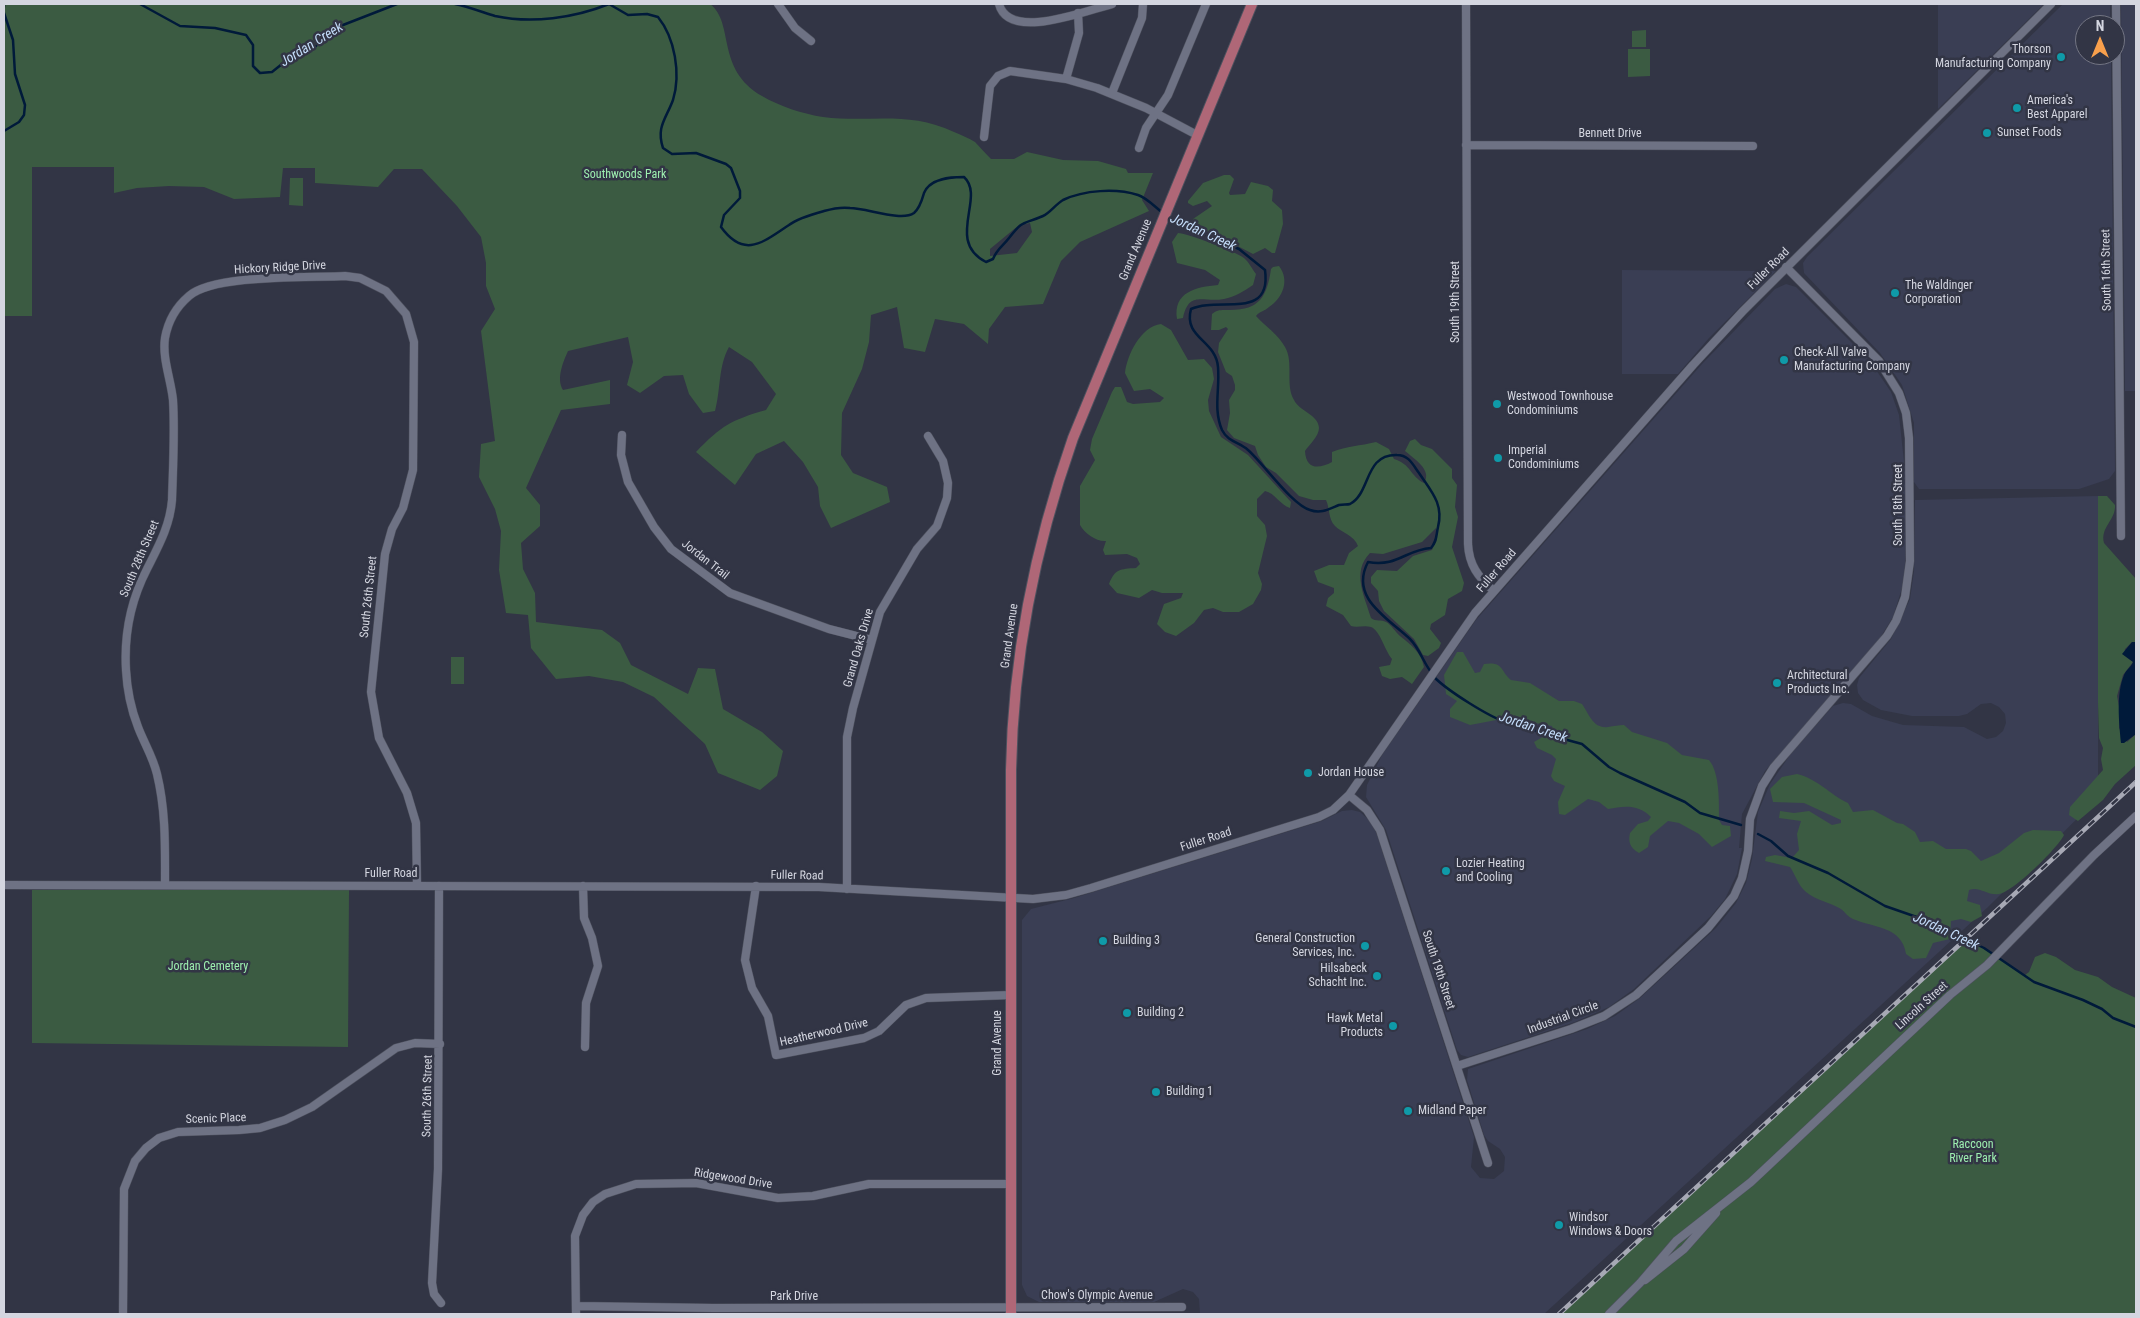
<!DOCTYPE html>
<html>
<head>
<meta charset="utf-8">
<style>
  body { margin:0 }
  #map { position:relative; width:2140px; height:1318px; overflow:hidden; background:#323545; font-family:"Roboto Condensed",sans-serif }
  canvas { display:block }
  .frame { position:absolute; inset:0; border:5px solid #d4d6e0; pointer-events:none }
  .north { position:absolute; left:2075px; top:15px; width:50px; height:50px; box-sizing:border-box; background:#323545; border:1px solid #737583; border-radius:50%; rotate:0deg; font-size:14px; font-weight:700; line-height:20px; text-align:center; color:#d4d6e0 }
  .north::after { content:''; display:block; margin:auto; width:18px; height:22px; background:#f9a04c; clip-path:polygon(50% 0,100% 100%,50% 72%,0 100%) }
</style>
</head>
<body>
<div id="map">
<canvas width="2140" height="1318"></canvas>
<div class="frame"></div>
<div class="north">N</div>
</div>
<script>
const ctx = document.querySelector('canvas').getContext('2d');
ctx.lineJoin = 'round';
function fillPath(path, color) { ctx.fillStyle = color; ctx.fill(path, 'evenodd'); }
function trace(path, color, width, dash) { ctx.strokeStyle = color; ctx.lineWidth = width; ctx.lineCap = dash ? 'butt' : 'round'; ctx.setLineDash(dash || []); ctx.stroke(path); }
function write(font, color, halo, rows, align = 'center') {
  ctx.font = font + ' "Roboto Condensed",sans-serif'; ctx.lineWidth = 5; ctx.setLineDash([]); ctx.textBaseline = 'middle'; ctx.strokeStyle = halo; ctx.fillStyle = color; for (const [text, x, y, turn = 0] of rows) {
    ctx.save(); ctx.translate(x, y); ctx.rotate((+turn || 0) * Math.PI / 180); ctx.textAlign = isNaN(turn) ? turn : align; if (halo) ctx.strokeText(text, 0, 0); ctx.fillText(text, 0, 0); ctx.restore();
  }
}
const built = new Path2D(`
  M 1938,4 L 2044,4 L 1938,109 Z
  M 2063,4 L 2110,4 L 2110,25 L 2085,25 L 2085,55 L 2111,55 L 2115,471 L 2109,479 L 2079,489 L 1919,489 L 1914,482 L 1914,423 L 1902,385 L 1880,353 L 1804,273 L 1803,263 L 1807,257 Z
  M 2121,4 L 2136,4 L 2136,391 L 2125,391 Z
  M 1622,270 L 1776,271 L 1709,338 L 1678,374 L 1622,374 Z
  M 1786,284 L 1796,287 L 1870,361 L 1891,392 L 1899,415 L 1905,471 L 1906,554 L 1903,585 L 1893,617 L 1875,646 L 1765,771 L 1742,814 L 1739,848 L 1742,848 L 1741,853 L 1737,874 L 1725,899 L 1711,916 L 1634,989 L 1609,1007 L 1575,1022 L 1468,1057 L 1461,1055 L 1457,1050 L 1386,830 L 1366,797 L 1367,785 L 1382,755 L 1476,620 L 1702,364 L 1775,289 Z
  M 2098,496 L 2098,798 L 1988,907 L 1544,1314 L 1200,1314 L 1199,1299 L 1193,1292 L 1183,1289 L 1154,1302 L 1039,1302 L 1027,1296 L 1022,1285 L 1022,920 L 1031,909 L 1074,898 L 1322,821 L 1342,811 L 1352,810 L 1360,812 L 1369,820 L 1376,832 L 1474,1137 L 1471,1167 L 1480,1178 L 1494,1179 L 1504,1171 L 1505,1157 L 1500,1149 L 1488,1141 L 1484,1135 L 1467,1080 L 1468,1069 L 1587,1029 L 1615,1016 L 1640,998 L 1716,928 L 1736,903 L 1746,883 L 1752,859 L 1758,812 L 1770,784 L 1790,755 L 1833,706 L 1843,703 L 1851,704 L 1872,716 L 1903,725 L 1964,727 L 1987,739 L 1996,737 L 2003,731 L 2006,723 L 2005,714 L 1999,707 L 1991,703 L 1981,704 L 1967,714 L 1959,716 L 1912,716 L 1881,710 L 1863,700 L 1858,693 L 1857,685 L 1859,678 L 1891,639 L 1910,599 L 1914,571 L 1915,500 Z`);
const green = new Path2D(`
  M 4,4 L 710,4 C 735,23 715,69 762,96 C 779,106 803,114 823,117 C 871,123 907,110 954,132 C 961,135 969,138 975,142 C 980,147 985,153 991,159 L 1014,159 L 1027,152 L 1063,160 L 1098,161 L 1126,169 L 1128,173 L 1153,173 L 1142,200 L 1149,211 L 1080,242 L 1061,261 L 1043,304 L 1005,307 L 989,329 L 988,344 L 964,324 L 935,319 L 925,352 L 904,348 L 897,307 L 871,315 L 869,342 L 862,369 L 842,413 L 841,455 L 853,473 L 887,487 L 890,502 L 831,528 L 820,506 L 818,487 L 803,462 L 784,441 L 756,454 L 735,485 L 696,452 C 721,426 731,420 766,410 L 776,394 L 752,362 L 729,347 C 718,367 721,389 715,411 L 703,413 L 689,394 L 683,375 L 664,376 L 640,393 L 627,385 L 633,362 L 628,337 L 568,351 C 563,362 556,379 563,390 L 610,380 L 610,404 L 561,410 L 526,488 L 540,505 L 540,526 L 521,543 L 523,569 L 535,593 L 536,622 L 602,630 L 620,643 L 631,665 L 688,694 L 698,668 L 715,669 L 723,709 L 762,732 L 783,751 L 777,776 L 760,790 L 718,773 L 705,744 L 654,697 L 623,682 L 589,676 L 556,679 L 531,648 L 528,615 L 506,613 L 499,570 L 501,531 L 495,509 L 479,477 L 481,444 L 495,441 L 481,331 L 495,309 L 486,286 L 486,263 L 481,237 L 457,206 L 422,169 L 394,169 L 378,187 L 315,183 L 315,168 L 283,168 L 280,197 L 234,199 L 204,187 L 169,186 L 137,188 L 114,193 L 114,167 L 32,167 L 32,316 L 4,316 ZM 1030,223 L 1032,232 L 1017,253 L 990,256 L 990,249 L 1019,225 Z
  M 1646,30 L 1646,47 L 1632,47 L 1632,31 Z
  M 1628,49 L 1650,49 L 1650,76 L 1628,77 Z
  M 1224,175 L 1230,175 L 1234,179 L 1229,193 L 1230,195 L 1245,194 L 1251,182 L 1268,186 L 1273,190 L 1272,201 L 1282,210 L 1283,224 L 1275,253 L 1272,253 L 1265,248 L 1253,254 L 1230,242 L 1224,237 L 1216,236 L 1192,224 L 1193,219 L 1212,206 L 1207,201 L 1193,206 L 1188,203 L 1188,201 L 1203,183 Z
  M 290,178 L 303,178 L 303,206 L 289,205 Z
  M 1178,233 C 1186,233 1237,252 1244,258 C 1249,262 1252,269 1256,274 L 1253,285 C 1244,291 1235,297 1224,299 C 1203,303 1189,290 1183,318 L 1177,319 C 1173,292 1196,287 1218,285 L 1220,280 L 1205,270 L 1177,263 L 1172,242 Z
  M 1279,266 C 1290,280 1283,298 1269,307 C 1265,311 1260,311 1256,316 C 1266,327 1278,334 1285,347 C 1294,362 1285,385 1294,400 C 1299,411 1319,415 1319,428 C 1319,436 1309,445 1305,451 C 1306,470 1319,469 1332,462 L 1332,452 C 1347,446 1360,446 1376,442 L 1389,449 L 1394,459 C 1411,464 1410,476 1424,483 C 1433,470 1413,458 1405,451 L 1410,441 L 1415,439 L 1421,445 L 1432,449 L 1452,469 L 1452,478 L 1457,485 L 1455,507 L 1458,517 L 1452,547 L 1464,583 L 1462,591 L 1448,599 L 1445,615 L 1431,624 L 1430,629 L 1441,643 L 1439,648 L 1428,656 L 1423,655 L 1414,639 L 1384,611 L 1379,601 L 1378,591 L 1371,583 L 1371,577 L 1377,570 L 1397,571 L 1413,556 L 1432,550 L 1437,539 L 1436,528 L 1422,542 L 1383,554 L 1370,553 C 1351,572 1365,597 1371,618 C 1376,622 1381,619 1386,622 C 1392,625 1395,632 1400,636 C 1411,645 1421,652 1424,667 L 1412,684 L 1402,677 L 1390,679 L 1382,676 L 1379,667 L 1390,665 L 1392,659 C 1385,651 1380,630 1371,627 C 1364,625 1357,628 1351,626 L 1343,615 L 1326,606 L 1328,598 L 1334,593 L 1334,588 L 1318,582 L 1314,571 L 1329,565 L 1344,565 L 1349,553 L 1358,546 C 1354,535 1342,533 1335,526 C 1328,519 1330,508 1326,500 L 1313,500 L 1299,496 L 1276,473 L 1266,467 L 1258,455 L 1255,446 L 1234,438 L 1227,430 L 1230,413 L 1229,400 L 1235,390 L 1235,385 L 1232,376 L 1226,372 L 1218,352 L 1219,343 L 1228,329 L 1226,327 L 1219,330 L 1211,330 L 1212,314 C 1217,309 1223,310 1230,310 C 1260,310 1267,296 1271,269 L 1273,267 Z
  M 1161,324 L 1171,330 L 1188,360 L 1204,359 L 1212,368 L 1214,379 L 1208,400 L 1209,411 L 1221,437 L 1248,455 L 1291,502 L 1290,508 C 1280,505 1275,493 1265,491 L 1257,499 L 1257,516 L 1265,525 L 1267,536 L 1258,573 L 1262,584 L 1261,590 L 1253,604 L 1239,612 L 1223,612 L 1213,608 L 1204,610 L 1194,623 L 1176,636 L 1165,632 L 1157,624 L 1164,604 L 1181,598 L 1183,593 L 1162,593 L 1152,590 L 1139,598 L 1117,593 L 1109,584 C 1115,569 1120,569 1136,568 L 1140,564 L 1137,558 L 1127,554 L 1105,555 L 1103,550 L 1106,541 C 1097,542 1084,533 1080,525 L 1080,486 L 1095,460 L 1090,450 L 1092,439 L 1112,392 L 1115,387 L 1121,387 L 1127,402 L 1133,404 L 1160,402 L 1164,398 L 1150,389 L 1134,391 L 1125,373 C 1127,355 1141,326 1161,324 Z
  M 2098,496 L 2107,496 L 2115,505 C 2116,520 2100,527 2104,543 L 2136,579 L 2136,642 L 2132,642 L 2125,649 L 2124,655 L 2133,662 L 2123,675 L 2117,696 L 2120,712 L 2119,728 L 2127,742 L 2136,734 L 2136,765 L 2115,784 L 2103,800 L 2078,821 L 2069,815 L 2070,807 L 2103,770 L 2101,759 L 2103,748 L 2099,738 L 2098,703 Z
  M 1457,652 L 1463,652 L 1475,673 L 1480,672 L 1484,664 C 1504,661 1500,671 1511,680 L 1530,683 L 1559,701 L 1574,701 L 1582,704 C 1589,714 1593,729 1608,727 C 1614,726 1619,725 1624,725 L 1632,732 L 1667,743 L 1682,755 L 1709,760 C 1720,773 1719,803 1719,820 L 1722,825 L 1730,826 L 1731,836 L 1712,847 L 1699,834 L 1679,823 L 1668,821 L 1650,836 L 1648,847 L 1639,853 C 1630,848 1628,842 1630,833 L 1638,824 L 1648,821 L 1651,817 C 1638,804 1624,806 1608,809 L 1599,802 L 1588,799 L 1565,815 L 1559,814 L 1558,802 L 1565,786 L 1554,781 L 1551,776 L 1556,759 L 1552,755 L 1537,748 L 1534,742 L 1553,731 L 1552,726 L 1507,718 L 1470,725 L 1450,717 L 1450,709 L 1457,701 L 1446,694 L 1444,675 Z
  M 451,657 L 464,657 L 464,684 L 451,684 Z
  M 1797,774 C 1818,779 1829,794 1848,803 L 1853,812 L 1873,810 L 1897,823 L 1903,824 L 1915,832 L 1920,842 L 1933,841 L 1946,849 L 1966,849 L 1971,851 L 1981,861 L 1999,853 L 2024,833 L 2033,830 L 2061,831 L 2064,835 C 2057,849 2013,892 1999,894 C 1987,896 1980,886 1969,890 L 1967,901 L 1980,905 L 1982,916 L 1971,922 L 1961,919 L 1951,921 L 1950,939 L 1933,943 L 1926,958 L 1913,959 L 1906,954 C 1902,926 1874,928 1853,919 C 1848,917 1845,912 1841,909 C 1830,902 1817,901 1806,892 C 1798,885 1796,876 1790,867 L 1765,861 L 1766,857 L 1775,855 L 1792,858 L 1799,850 L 1797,834 L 1801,821 L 1779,818 L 1780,811 L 1794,813 L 1809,811 L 1832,825 L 1841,823 L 1841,820 L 1804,803 L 1773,802 L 1770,789 L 1782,777 Z
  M 32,890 L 349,890 L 348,1047 L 32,1043 Z
  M 1968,941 L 1984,948 L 2025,975 L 2029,972 L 2035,957 L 2045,953 L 2056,957 L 2075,970 L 2098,977 L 2112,987 L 2136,998 L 2136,1314 L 1559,1314 L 1958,945 Z`);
const water = new Path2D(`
  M 2132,642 L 2136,642 L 2136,734 L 2124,743 L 2121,743 C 2119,722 2116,694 2124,675 C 2126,670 2131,667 2133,662 L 2122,654 Z`);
const stream = new Path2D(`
  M 140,4 L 180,26 L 215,28 L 246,35 L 253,45 L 253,66 L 260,73 L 272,72 L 287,60 L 302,55 L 315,47 L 326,35 L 343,25 L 397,4
  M 455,4 C 469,7 482,12 495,16 C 532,24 574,18 609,4 L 628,15 L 647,14 L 658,17 C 675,38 681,74 673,100 C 666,119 656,127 663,148 L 672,154 L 696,153 L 726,164 L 731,168 L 740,191 L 740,198 L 724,215 L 721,227 C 745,260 764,241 789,225 C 798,218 813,214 824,211 C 831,209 843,207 850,208 C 867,208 901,222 914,213 C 920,208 922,200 924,193 C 930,178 951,177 964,177 C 986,197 945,241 986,262 L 993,259 C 997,249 1003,246 1009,238 C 1024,219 1022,225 1043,216 C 1050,213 1056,204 1063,200 C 1084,190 1116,188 1138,195 C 1147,198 1155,207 1163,213
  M 4,7 L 4,4
  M 4,13 L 13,40 L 15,74 L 25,105 L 24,115 L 19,122 L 4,131
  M 1167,217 L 1239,249 L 1265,270 C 1272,321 1219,296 1191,309 C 1183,338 1216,340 1218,367 C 1220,389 1213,409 1222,430 C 1228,442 1239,442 1248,450 C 1263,463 1293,506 1310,510 C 1321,514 1329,509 1339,505 C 1343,504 1347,505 1350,504 C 1371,493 1364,454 1397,455 C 1409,455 1413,465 1419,473 C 1431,491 1444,504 1438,527 C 1436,536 1437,541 1431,548 C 1405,550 1398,567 1368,562 C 1349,598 1388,618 1410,639 C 1420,649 1423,662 1431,672
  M 1434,677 C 1448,691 1489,717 1508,723 C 1518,726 1529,726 1538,732 L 1582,744 L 1609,767 L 1620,773 L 1685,802 L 1700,813 L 1741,825
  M 1758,834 L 1771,841 L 1788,856 L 1828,873 L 1885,906 L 1931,922 L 1984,948 L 2034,982 L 2083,1000 L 2102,1009 L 2113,1018 L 2136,1027`);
const minor = new Path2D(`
  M 778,4 L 795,28 L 811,41
  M 999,4 C 1009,42 1087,10 1112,4
  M 1466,4 L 1468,544 C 1469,565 1478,577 1494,591
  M 2116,4 L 2121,536
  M 1066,79 L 1079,33 L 1078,13
  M 1112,93 L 1142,18 L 1143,4
  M 984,137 L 990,86 L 998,76 L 1010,71 L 1066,79 L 1097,88 L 1146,108 L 1197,135
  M 1466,145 L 1753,146
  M 1139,148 L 1146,128 L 1168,95 L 1206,4
  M 622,435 L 621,455 L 628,482 L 654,527 L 671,549 L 730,593 L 829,629 L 872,640
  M 1349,795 L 1367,810 L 1380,830 L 1488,1163
  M 4,885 L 819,887 L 1033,899 L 1066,895 L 1091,888 L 1319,817 L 1333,810 L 1349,795 L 1475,613 L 1693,365 L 1743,311 L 2051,4
  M 165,885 C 165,847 166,811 157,774 C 153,757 144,743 138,727 C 131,709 127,689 126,670 C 124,636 131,600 147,569 C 158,547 170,526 172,500 C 173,467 175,433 173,400 C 171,380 162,358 165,338 C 168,321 176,307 189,296 C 214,274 309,278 345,276 L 360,278 L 386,291 L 406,314 L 414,342 L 413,470 L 403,508 L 392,529 L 385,554 L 371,692 L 379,738 L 407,793 L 416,823 L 417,885
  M 439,886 L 438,1169 L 432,1283 L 434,1294 L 441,1303
  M 583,886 L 584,918 L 592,938 L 598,966 L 586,1003 L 585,1047
  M 756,886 L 745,960 L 752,988 L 768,1016 L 776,1055 L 864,1038 L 879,1031 L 906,1005 L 926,998 L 1011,995
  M 847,889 L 847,737 L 853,708 L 880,612 L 917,549 L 937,526 L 947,498 L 948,483 L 943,461 L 928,436
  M 1457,1066 L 1571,1029 L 1604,1016 L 1636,995 L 1708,928 L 1734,896 L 1742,878 L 1748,851 L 1750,819 L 1762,786 L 1774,767 L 1887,636 L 1896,621 L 1905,597 L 1910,561 L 1909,438 L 1906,413 L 1899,393 L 1879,361 L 1786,267
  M 1645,1280 L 1684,1249 L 1716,1213
  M 576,1306 L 713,1308 L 1182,1307
  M 123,1314 L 124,1189 L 135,1161 L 146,1148 L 159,1138 L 178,1132 L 239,1130 L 260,1128 L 285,1120 L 312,1107 L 396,1048 L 415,1043 L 440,1044
  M 576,1314 L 575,1236 L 583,1215 L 593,1202 L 605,1194 L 636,1184 L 696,1183 L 778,1198 L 813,1196 L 869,1184 L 1011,1184
  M 1609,1314 L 1640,1283 L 1676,1241 L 1751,1182 L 1950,995 L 1987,965 L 2094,855 L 2136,816`);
const major = new Path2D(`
  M 1011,1314 L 1011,770 C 1013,656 1035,546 1073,438 L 1252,4`);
const rail = new Path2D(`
  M 1559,1314 L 2136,782`);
const markers = [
  [2061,57,5,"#0f9aa8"],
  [2017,108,5,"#0f9aa8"],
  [1987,133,5,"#0f9aa8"],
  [1895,293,5,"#0f9aa8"],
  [1784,360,5,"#0f9aa8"],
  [1497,404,5,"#0f9aa8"],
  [1498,458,5,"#0f9aa8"],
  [1777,683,5,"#0f9aa8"],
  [1308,773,5,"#0f9aa8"],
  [1446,871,5,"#0f9aa8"],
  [1103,941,5,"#0f9aa8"],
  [1365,946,5,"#0f9aa8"],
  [1377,976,5,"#0f9aa8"],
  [1127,1013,5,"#0f9aa8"],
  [1393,1026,5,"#0f9aa8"],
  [1156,1092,5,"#0f9aa8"],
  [1408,1111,5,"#0f9aa8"],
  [1559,1225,5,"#0f9aa8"]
];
const poiNames = [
  ["Thorson",2051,50,"right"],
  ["Manufacturing Company",2051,64,"right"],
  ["America's",2027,101],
  ["Best Apparel",2027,115],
  ["Sunset Foods",1997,133],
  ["The Waldinger",1905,286],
  ["Corporation",1905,300],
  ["Check-All Valve",1794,353],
  ["Manufacturing Company",1794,367],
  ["Westwood Townhouse",1507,397],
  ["Condominiums",1507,411],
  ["Imperial",1508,451],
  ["Condominiums",1508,465],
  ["Architectural",1787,676],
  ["Products Inc.",1787,690],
  ["Jordan House",1318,773],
  ["Lozier Heating",1456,864],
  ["and Cooling",1456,878],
  ["General Construction",1355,939,"right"],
  ["Services, Inc.",1355,953,"right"],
  ["Building 3",1113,941],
  ["Hilsabeck",1367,969,"right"],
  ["Schacht Inc.",1367,983,"right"],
  ["Building 2",1137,1013],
  ["Hawk Metal",1383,1019,"right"],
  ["Products",1383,1033,"right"],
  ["Building 1",1166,1092],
  ["Midland Paper",1418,1111],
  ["Windsor",1569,1218],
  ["Windows & Doors",1569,1232]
];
const streetNames = [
  ["Bennett Drive",1610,134],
  ["Grand Avenue",1136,250,-67],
  ["Hickory Ridge Drive",280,268,-3],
  ["Fuller Road",1769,269,-45],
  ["South 16th Street",2107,270,-91],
  ["South 19th Street",1456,302,-90],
  ["South 18th Street",1899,505,-90],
  ["South 28th Street",140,559,-67],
  ["Jordan Trail",705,560,38],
  ["Fuller Road",1497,571,-49],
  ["South 26th Street",369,597,-84],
  ["Grand Avenue",1010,636,-82],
  ["Grand Oaks Drive",859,648,-74],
  ["Fuller Road",1206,840,-18],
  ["Fuller Road",391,874],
  ["Fuller Road",797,876,1],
  ["South 19th Street",1438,970,72],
  ["Lincoln Street",1922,1006,-42],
  ["Industrial Circle",1563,1018,-20],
  ["Heatherwood Drive",824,1033,-13],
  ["Grand Avenue",998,1043,-90],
  ["South 26th Street",428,1096,-89],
  ["Scenic Place",216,1119,-2],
  ["Ridgewood Drive",733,1179,9],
  ["Chow's Olympic Avenue",1097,1296],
  ["Park Drive",794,1297]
];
const parkNames = [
  ["Southwoods Park",625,175],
  ["Jordan Cemetery",208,967],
  ["Raccoon",1973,1145],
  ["River Park",1973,1159]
];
const waterNames = [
  ["Jordan Creek",312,45,-32],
  ["Jordan Creek",1203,233,25],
  ["Jordan Creek",1533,728,18],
  ["Jordan Creek",1946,932,25]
];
fillPath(built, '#3a3e54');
fillPath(green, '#3b5b42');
fillPath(water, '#001a3a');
trace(stream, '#001a3a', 2.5);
trace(minor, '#4e515e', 9);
trace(major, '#4e515e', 12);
trace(minor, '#6e7284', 8);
trace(major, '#af6777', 10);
trace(rail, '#a7a9b5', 4.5);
trace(rail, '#323545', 2.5, [8]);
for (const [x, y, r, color] of markers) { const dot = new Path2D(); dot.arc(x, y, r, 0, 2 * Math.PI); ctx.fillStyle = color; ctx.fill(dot); trace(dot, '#323545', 2); }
write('12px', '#d4d6e0', '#323545', poiNames, 'left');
write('12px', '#d4d6e0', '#323545', streetNames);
write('12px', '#9defaf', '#323545', parkNames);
write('italic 14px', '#c3dcf9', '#323545', waterNames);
</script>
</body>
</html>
